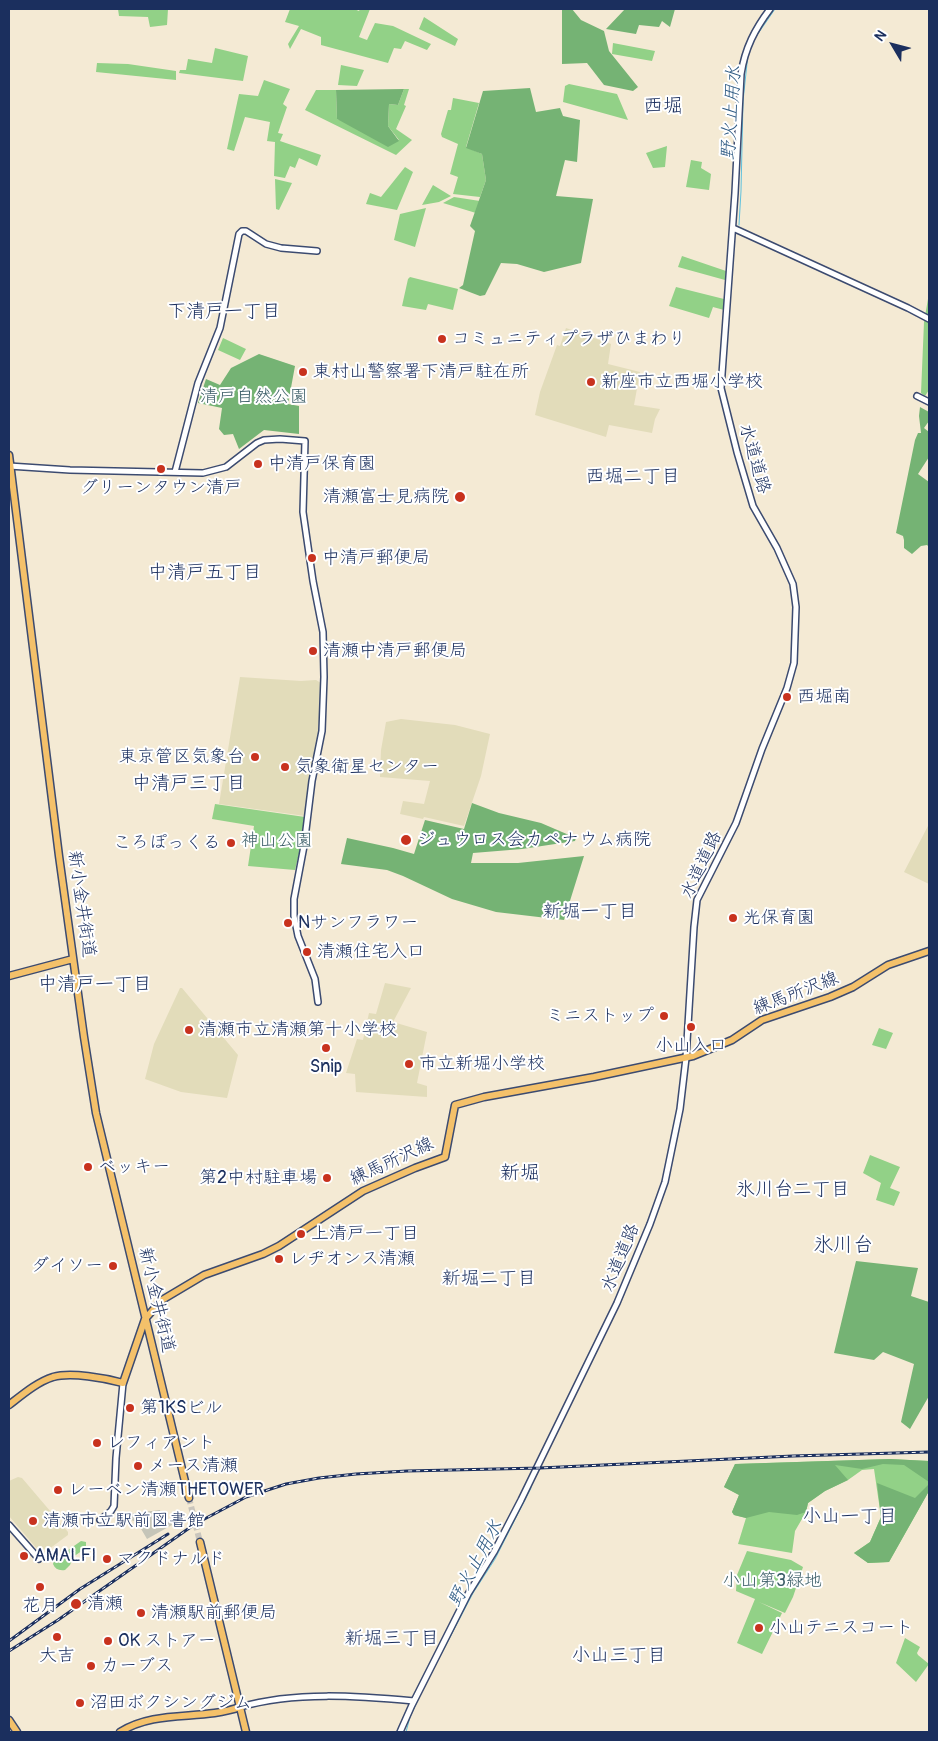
<!DOCTYPE html>
<html>
<head>
<meta charset="utf-8">
<style>
  body { margin:0 }
  #map { position:relative; width:938px; height:1741px; overflow:hidden; background:#f4ead4; font-family:Pangolin,sans-serif }
  canvas { display:block }
  .frame { position:absolute; inset:0; border:10px solid #1b2f5e; pointer-events:none }
  .north { position:absolute; left:868px; top:20px; width:50px; height:50px; -webkit-text-stroke:4px #fff; paint-order:stroke; rotate:307deg; font-size:14px; font-weight:700; line-height:20px; text-align:center; color:#1b2f5e }
  .north::after { content:''; display:block; margin:auto; width:18px; height:22px; background:#1b2f5e; clip-path:polygon(50% 0,100% 100%,50% 72%,0 100%) }
</style>
</head>
<body>
<div id="map">
<canvas width="938" height="1741"></canvas>
<div class="frame"></div>
<div class="north">N</div>
</div>
<script>
const ctx = document.querySelector('canvas').getContext('2d');
ctx.lineJoin = 'round';
function fillPath(path, color) { ctx.fillStyle = color; ctx.fill(path, 'evenodd'); }
function trace(path, color, width, dash) { ctx.strokeStyle = color; ctx.lineWidth = width; ctx.lineCap = dash ? 'butt' : 'round'; ctx.setLineDash(dash || []); ctx.stroke(path); }
function write(font, color, halo, rows, align = 'center') {
  ctx.font = font + ' Pangolin,"Klee One",sans-serif'; ctx.lineWidth = 4; ctx.setLineDash([]); ctx.textBaseline = 'middle'; ctx.strokeStyle = halo; ctx.fillStyle = color; for (const [text, x, y, turn = 0] of rows) {
    ctx.save(); ctx.translate(x, y); ctx.rotate((+turn || 0) * Math.PI / 180); ctx.textAlign = isNaN(turn) ? turn : align; if (halo) ctx.strokeText(text, 0, 0); ctx.fillText(text, 0, 0); ctx.restore();
  }
}
const built = new Path2D(`
  M 566,328 L 611,344 L 608,364 L 640,372 L 634,405 L 660,409 L 655,419 L 652,433 L 609,425 L 606,437 L 535,415 L 540,392 L 557,345 L 560,346 Z
  M 240,677 L 301,681 L 316,680 L 321,683 L 318,736 L 310,776 L 305,816 L 219,804 Z
  M 401,719 L 455,725 L 490,734 L 481,776 L 464,826 L 424,817 L 423,819 L 400,814 L 403,801 L 424,804 L 430,781 L 380,777 L 381,750 L 386,722 Z
  M 929,824 L 929,884 L 904,872 Z
  M 385,983 L 411,988 L 393,1022 L 427,1032 L 417,1083 L 427,1086 L 427,1097 L 356,1092 L 355,1074 L 346,1073 L 357,1039 L 363,1040 L 369,1013 L 376,1014 Z
  M 180,988 L 182,988 L 238,1055 L 227,1098 L 181,1092 L 145,1079 L 154,1044 Z
  M 18,1477 L 22,1478 L 68,1532 L 68,1535 L 49,1549 L 38,1550 L 9,1516 L 9,1481 Z`);
const industrial = new Path2D(`
  M 160,1510 L 162,1522 L 170,1521 L 172,1525 L 147,1539 L 137,1522 L 128,1519 L 126,1514 Z`);
const green = new Path2D(`
  M 118,9 L 168,9 L 167,25 L 150,27 L 148,17 L 119,16 Z
  M 290,9 L 354,9 L 359,11 L 360,9 L 370,9 L 359,37 L 367,40 L 375,23 L 393,26 L 431,44 L 427,50 L 405,41 L 401,49 L 394,48 L 388,63 L 321,45 L 321,37 L 301,29 L 290,49 L 288,44 L 299,26 L 285,22 Z
  M 424,17 L 458,39 L 455,46 L 419,29 Z
  M 613,43 L 655,51 L 652,61 L 612,54 Z
  M 215,48 L 248,56 L 243,81 L 179,73 L 180,70 L 186,70 L 188,59 L 212,63 Z
  M 97,63 L 128,64 L 176,71 L 176,80 L 96,72 Z
  M 341,65 L 364,70 L 357,86 L 338,85 Z
  M 264,80 L 290,89 L 283,104 L 287,107 L 278,133 L 283,134 L 280,141 L 321,155 L 317,166 L 299,158 L 295,168 L 290,166 L 285,178 L 274,176 L 275,142 L 267,141 L 270,122 L 245,117 L 234,151 L 227,149 L 239,94 L 258,96 Z
  M 569,84 L 617,94 L 628,120 L 563,102 L 565,86 Z
  M 404,89 L 409,89 L 404,105 L 406,106 L 396,129 L 412,140 L 396,155 L 305,110 L 316,90 L 336,90 L 337,119 L 399,140 L 388,126 L 389,104 L 398,105 Z
  M 453,98 L 479,103 L 466,147 L 482,154 L 486,180 L 480,197 L 453,194 L 458,177 L 450,174 L 458,144 L 442,137 L 441,134 L 448,110 L 451,110 Z
  M 667,146 L 665,167 L 653,168 L 646,153 Z
  M 691,160 L 702,162 L 701,168 L 711,174 L 709,190 L 686,187 Z
  M 405,167 L 413,172 L 397,210 L 366,204 L 370,193 L 381,197 Z
  M 275,179 L 292,183 L 279,210 L 276,209 Z
  M 433,185 L 451,196 L 439,202 L 422,205 Z
  M 454,197 L 480,201 L 476,213 L 443,203 Z
  M 426,208 L 415,247 L 394,240 L 400,214 Z
  M 682,256 L 726,271 L 725,280 L 678,267 Z
  M 410,277 L 458,289 L 453,310 L 428,304 L 426,310 L 402,306 L 408,279 Z
  M 676,287 L 724,299 L 724,310 L 713,307 L 709,318 L 669,306 Z
  M 929,293 L 929,390 L 925,396 L 921,393 L 924,322 Z
  M 223,338 L 246,349 L 240,360 L 218,350 Z
  M 215,804 L 305,817 L 301,845 L 295,870 L 248,866 L 254,826 L 212,819 Z
  M 879,1028 L 893,1033 L 886,1049 L 872,1045 Z
  M 870,1155 L 900,1167 L 890,1188 L 900,1192 L 894,1206 L 876,1200 L 881,1183 L 863,1173 Z
  M 890,1459 L 929,1461 L 929,1491 L 889,1562 L 868,1563 L 854,1553 L 870,1542 L 881,1517 L 874,1469 L 862,1470 L 848,1480 L 825,1491 L 808,1503 L 806,1512 L 795,1531 L 792,1553 L 738,1544 L 746,1518 L 734,1515 L 732,1512 L 739,1495 L 724,1487 L 735,1464 Z
  M 81,1541 L 86,1542 L 86,1548 L 73,1557 L 70,1565 L 65,1570 C 59,1571 55,1569 53,1564 L 54,1560 Z
  M 747,1551 L 791,1560 L 803,1567 L 793,1597 L 785,1613 L 759,1602 L 782,1613 L 762,1654 L 737,1643 L 755,1599 L 736,1591 L 737,1575 Z
  M 905,1638 L 920,1647 L 917,1653 L 918,1655 L 929,1664 L 916,1682 L 896,1663 Z`);
const forest = new Path2D(`
  M 562,9 L 572,9 L 581,20 L 604,31 L 609,51 L 638,87 L 633,91 L 604,85 L 587,63 L 562,64 Z
  M 625,9 L 675,9 L 670,27 L 662,21 L 659,27 L 639,25 L 636,34 L 606,29 Z
  M 530,88 L 536,112 L 560,108 L 563,116 L 580,120 L 577,162 L 565,160 L 556,196 L 593,199 L 581,263 L 544,272 L 517,264 L 501,263 L 485,295 L 480,296 L 459,288 L 463,285 L 475,231 L 470,226 L 486,180 L 482,154 L 466,148 L 483,91 Z
  M 404,89 L 398,105 L 389,104 L 388,126 L 399,141 L 388,147 L 337,119 L 336,90 Z
  M 259,354 L 295,366 L 288,404 L 299,406 L 299,434 L 264,430 L 239,449 L 233,434 L 224,435 L 219,429 L 222,408 L 198,403 L 206,379 L 220,385 L 231,368 Z
  M 920,407 L 929,412 L 929,421 L 924,428 L 929,432 L 929,457 L 918,474 L 929,482 L 929,547 L 927,545 L 921,546 L 912,554 L 904,548 L 904,540 L 903,536 L 896,533 L 915,440 L 918,433 L 921,433 L 919,416 Z
  M 472,803 L 499,813 L 541,823 L 576,838 L 575,841 L 522,849 L 473,853 L 471,863 L 518,863 L 584,856 L 564,920 L 496,912 L 452,899 L 403,876 L 387,870 L 341,864 L 347,838 L 393,848 L 414,854 L 425,820 L 464,829 Z
  M 856,1261 L 918,1268 L 911,1296 L 929,1302 L 929,1396 L 910,1429 L 901,1422 L 914,1364 L 883,1352 L 874,1360 L 834,1353 Z
  M 890,1459 L 929,1461 L 929,1482 L 904,1465 L 883,1464 L 862,1469 L 835,1465 L 848,1480 L 825,1491 L 808,1503 L 806,1512 L 797,1515 L 769,1512 L 746,1518 L 734,1515 L 732,1512 L 739,1495 L 724,1487 L 735,1464 Z
  M 877,1483 L 915,1498 L 929,1484 L 929,1491 L 889,1562 L 868,1563 L 854,1553 L 870,1542 L 881,1517 Z`);
const stream = new Path2D(`
  M 739,225 L 741,191 L 743,101 L 748,54 L 755,38 L 775,9
  M 406,1732 L 410,1717 L 422,1691 L 473,1593 L 495,1559 L 531,1488`);
const primaryTunnel = new Path2D(`
  M 189,1498 L 200,1542`);
const tertiary = new Path2D(`
  M 733,228 L 908,308 L 929,319
  M 917,396 L 929,402
  M 9,466 L 70,470 L 203,473 L 226,467 L 257,443 L 264,440 L 280,439 L 305,441 L 303,512 L 313,581 L 323,632 L 324,677 L 322,731 L 312,781 L 304,846 L 294,899 L 294,916 L 298,936 L 315,979 L 318,1002
  M 175,472 L 198,383 L 220,328 L 239,234 L 242,231 L 246,231 L 266,244 L 281,248 L 317,251
  M 100,1520 L 111,1511 L 114,1506 L 116,1458 L 123,1383
  M 9,1525 L 39,1559
  M 240,1707 C 295,1691 358,1696 414,1701
  M 400,1732 L 412,1705 L 468,1594 L 494,1552 L 521,1500 L 617,1303 L 650,1224 L 665,1182 L 680,1109 L 686,1058 L 694,927 L 697,900 L 736,823 L 762,749 L 787,688 L 794,663 L 796,607 L 793,584 L 777,548 L 753,506 L 737,452 L 721,388 L 735,193 L 741,74 C 745,48 755,29 770,9`);
const primary = new Path2D(`
  M 9,455 L 59,856 L 84,1037 L 96,1113 L 189,1498
  M 9,976 L 73,959
  M 9,1405 C 22,1395 37,1382 53,1377 C 71,1372 105,1378 123,1383 L 145,1319 L 162,1300 L 204,1275 L 263,1254 L 279,1246 L 363,1191 L 415,1168 L 445,1157 L 455,1105 L 484,1097 L 594,1077 L 693,1056 L 732,1040 L 762,1020 L 830,997 L 853,987 L 888,965 L 929,951
  M 200,1542 L 246,1732
  M 9,1720 L 17,1732
  M 120,1732 C 157,1709 201,1721 240,1707`);
const rail = new Path2D(`
  M 9,1641 L 80,1589 L 168,1534
  M 9,1651 L 58,1620 L 195,1524 L 246,1497 L 286,1484 L 319,1478 L 356,1474 L 407,1471 L 540,1468 L 793,1456 L 929,1452`);
const markers = [
  [442,339,5,"#c8321e"],
  [303,372,5,"#c8321e"],
  [591,382,5,"#c8321e"],
  [258,464,5,"#c8321e"],
  [161,469,5,"#c8321e"],
  [460,497,6,"#c8321e"],
  [312,558,5,"#c8321e"],
  [313,651,5,"#c8321e"],
  [787,697,5,"#c8321e"],
  [255,757,5,"#c8321e"],
  [285,767,5,"#c8321e"],
  [406,840,6,"#c8321e"],
  [231,843,5,"#c8321e"],
  [733,918,5,"#c8321e"],
  [288,923,5,"#c8321e"],
  [307,952,5,"#c8321e"],
  [664,1016,5,"#c8321e"],
  [691,1027,5,"#c8321e"],
  [189,1030,5,"#c8321e"],
  [326,1048,5,"#c8321e"],
  [409,1064,5,"#c8321e"],
  [88,1167,5,"#c8321e"],
  [327,1178,5,"#c8321e"],
  [301,1234,5,"#c8321e"],
  [279,1259,5,"#c8321e"],
  [113,1266,5,"#c8321e"],
  [130,1408,5,"#c8321e"],
  [97,1443,5,"#c8321e"],
  [138,1466,5,"#c8321e"],
  [58,1490,5,"#c8321e"],
  [33,1521,5,"#c8321e"],
  [24,1556,5,"#c8321e"],
  [107,1559,5,"#c8321e"],
  [40,1587,5,"#c8321e"],
  [76,1604,6,"#c8321e"],
  [141,1613,5,"#c8321e"],
  [759,1628,5,"#c8321e"],
  [57,1637,5,"#c8321e"],
  [108,1641,5,"#c8321e"],
  [91,1666,5,"#c8321e"],
  [80,1703,5,"#c8321e"]
];
const poiNames = [
  ["コミュニティプラザひまわり",452,339],
  ["東村山警察署下清戸駐在所",313,372],
  ["新座市立西堀小学校",601,382],
  ["中清戸保育園",268,464],
  ["グリーンタウン清戸",161,488,"center"],
  ["清瀬富士見病院",449,497,"right"],
  ["中清戸郵便局",322,558],
  ["清瀬中清戸郵便局",323,651],
  ["西堀南",797,697],
  ["東京管区気象台",245,757,"right"],
  ["気象衛星センター",295,767],
  ["ジュウロス会カペナウム病院",417,840],
  ["ころぽっくる",221,843,"right"],
  ["光保育園",743,918],
  ["Nサンフラワー",298,923],
  ["清瀬住宅入口",317,952],
  ["ミニストップ",654,1016,"right"],
  ["清瀬市立清瀬第十小学校",199,1030],
  ["小山入口",691,1046,"center"],
  ["市立新堀小学校",419,1064],
  ["Snip",326,1067,"center"],
  ["ベッキー",98,1167],
  ["第2中村駐車場",317,1178,"right"],
  ["上清戸一丁目",311,1234],
  ["レヂオンス清瀬",289,1259],
  ["ダイソー",103,1266,"right"],
  ["第1KSビル",140,1408],
  ["レフィアント",107,1443],
  ["メース清瀬",148,1466],
  ["レーベン清瀬THETOWER",68,1490],
  ["清瀬市立駅前図書館",43,1521],
  ["AMALFI",34,1556],
  ["マクドナルド",117,1559],
  ["清瀬",87,1604],
  ["花月",40,1606,"center"],
  ["清瀬駅前郵便局",151,1613],
  ["小山テニスコート",769,1628],
  ["OK ストアー",118,1641],
  ["大吉",57,1656,"center"],
  ["カーブス",101,1666],
  ["沼田ボクシングジム",90,1703]
];
const parkNames = [
  ["清戸自然公園",254,397],
  ["神山公園",277,841],
  ["小山第3緑地",772,1581]
];
const streetNames = [
  ["水道道路",754,459,74],
  ["水道道路",702,865,-65],
  ["新小金井街道",81,904,82],
  ["練馬所沢線",796,994,-21],
  ["練馬所沢線",392,1162,-25],
  ["水道道路",621,1258,-68],
  ["新小金井街道",156,1300,77]
];
const waterNames = [
  ["野火止用水",732,113,-86],
  ["野火止用水",476,1564,-62]
];
const neighbourhoodNames = [
  ["下清戸一丁目",224,312],
  ["西堀二丁目",633,477],
  ["中清戸五丁目",205,573],
  ["中清戸三丁目",189,784],
  ["新堀一丁目",590,912],
  ["中清戸一丁目",95,985],
  ["氷川台二丁目",793,1190],
  ["新堀二丁目",489,1279],
  ["小山一丁目",850,1517],
  ["新堀三丁目",392,1639],
  ["小山三丁目",619,1656]
];
const quarterNames = [
  ["西堀",663,107],
  ["新堀",520,1174],
  ["氷川台",843,1246]
];
fillPath(built, '#e2dcba');
fillPath(industrial, '#c5c5b8');
fillPath(green, '#92d187');
fillPath(forest, '#75b374');
trace(stream, '#5fc1dd', 1);
trace(primaryTunnel, '#c9c5bc', 6, [6, 3]);
trace(tertiary, '#3c4b70', 8);
trace(primary, '#3c4b70', 9);
trace(tertiary, '#fff', 5);
trace(primary, '#f4c16a', 6);
trace(rail, '#1b2f5e', 3);
trace(rail, '#fff', 1, [4]);
for (const [x, y, r, color] of markers) { const dot = new Path2D(); dot.arc(x, y, r, 0, 2 * Math.PI); ctx.fillStyle = color; ctx.fill(dot); trace(dot, '#fff', 2); }
write('18px', '#1b2f5e', '#fff', poiNames, 'left');
write('18px', '#3f606a', '#fff', parkNames);
write('18px', '#1b2f5e', '#fff', streetNames);
write('italic 19px', '#2f5b84', '#fff', waterNames);
write('19px', '#1b2f5e', '#fff', neighbourhoodNames);
write('20px', '#1b2f5e', '#fff', quarterNames);
</script>
</body>
</html>
